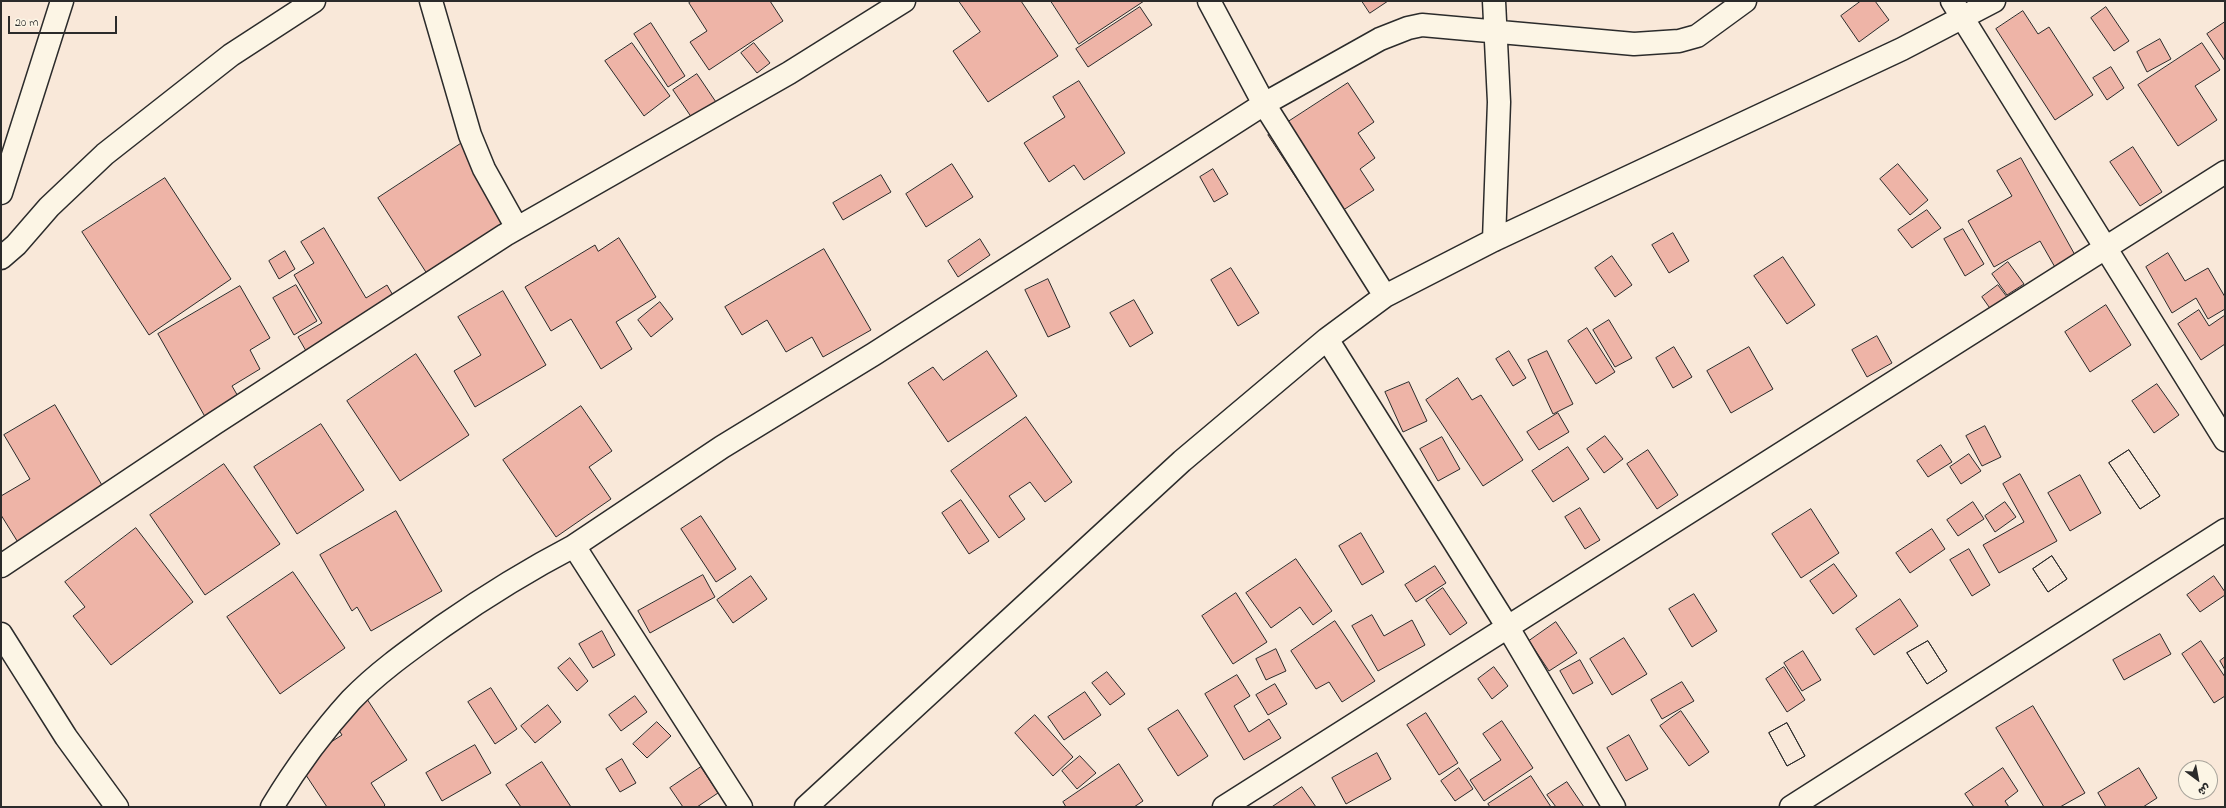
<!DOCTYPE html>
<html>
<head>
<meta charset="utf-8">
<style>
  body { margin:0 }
  #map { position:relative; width:2226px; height:808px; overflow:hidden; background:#f9e8d9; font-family:"Indie Flower","Playpen Sans Arabic",sans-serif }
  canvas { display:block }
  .frame { position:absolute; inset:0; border:2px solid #2b2b2b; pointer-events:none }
  .north { position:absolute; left:2178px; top:760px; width:40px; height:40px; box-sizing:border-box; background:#fcf5e5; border:1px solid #a8a49b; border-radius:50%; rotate:148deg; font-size:11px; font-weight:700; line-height:16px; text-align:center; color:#2b2b2b }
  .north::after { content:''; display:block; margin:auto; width:14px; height:18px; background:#2b2b2b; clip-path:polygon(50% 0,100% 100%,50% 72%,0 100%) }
  .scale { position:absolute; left:8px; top:16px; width:109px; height:18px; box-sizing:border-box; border:2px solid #2b2b2b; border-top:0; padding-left:5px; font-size:12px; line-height:14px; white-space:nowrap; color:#2b2b2b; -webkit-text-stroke:3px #fcf5e5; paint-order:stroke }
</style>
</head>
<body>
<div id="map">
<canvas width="2226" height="808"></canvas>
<div class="frame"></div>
<div class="north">ش</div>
<div class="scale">20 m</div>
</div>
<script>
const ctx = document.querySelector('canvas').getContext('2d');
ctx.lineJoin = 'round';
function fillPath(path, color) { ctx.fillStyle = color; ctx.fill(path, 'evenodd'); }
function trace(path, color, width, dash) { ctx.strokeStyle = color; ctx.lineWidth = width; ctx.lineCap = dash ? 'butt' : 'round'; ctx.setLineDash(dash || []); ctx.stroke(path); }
const building = new Path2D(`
  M 692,1 L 770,1 L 783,21 L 709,70 L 690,42 L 707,31 L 689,3 Z
  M 959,1 L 1021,1 L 1058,56 L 988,102 L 953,51 L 980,32 Z
  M 1051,1 L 1144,1 L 1079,44 Z
  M 1362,1 L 1388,1 L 1370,13 Z
  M 1861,1 L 1875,1 L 1889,20 L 1859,42 L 1841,16 Z
  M 1140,7 L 1152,25 L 1088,67 L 1076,49 Z
  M 2106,7 L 2129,41 L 2114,51 L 2091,18 Z
  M 2023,11 L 2038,34 L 2049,27 L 2093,95 L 2055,120 L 1996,29 Z
  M 2225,22 L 2225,61 L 2207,34 Z
  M 651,23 L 685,76 L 668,87 L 634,34 Z
  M 2160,39 L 2171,59 L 2147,72 L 2137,52 Z
  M 632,43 L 670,96 L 644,116 L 605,61 Z
  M 754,43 L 770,63 L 757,73 L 741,53 Z
  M 2202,43 L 2220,70 L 2195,86 L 2217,120 L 2178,146 L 2138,85 Z
  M 2111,67 L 2124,88 L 2107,100 L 2093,78 Z
  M 697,74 L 718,105 L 694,121 L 673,90 Z
  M 1079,81 L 1125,153 L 1084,180 L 1074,165 L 1049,182 L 1024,143 L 1065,117 L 1053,97 Z
  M 1348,83 L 1374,122 L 1358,133 L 1375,158 L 1360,169 L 1374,190 L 1325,222 L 1268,135 Z
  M 468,139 L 524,223 L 433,283 L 378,198 Z
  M 2133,147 L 2162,192 L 2140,206 L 2110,162 Z
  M 2021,158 L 2080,264 L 2060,276 L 2040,241 L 1994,267 L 1968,221 L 2012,196 L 1997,171 Z
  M 952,164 L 973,197 L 926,227 L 906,194 Z
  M 1898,164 L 1928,200 L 1910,215 L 1880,179 Z
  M 1213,169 L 1228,194 L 1214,202 L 1200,177 Z
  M 881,175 L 891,192 L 843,220 L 833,203 Z
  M 165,178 L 231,279 L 149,335 L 82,232 Z
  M 1927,210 L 1941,228 L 1912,248 L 1898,230 Z
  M 324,228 L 366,298 L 387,285 L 398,304 L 313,363 L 298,337 L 322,323 L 294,275 L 314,263 L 301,242 Z
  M 1963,229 L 1984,264 L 1965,276 L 1944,239 Z
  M 1673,233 L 1689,261 L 1669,273 L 1652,245 Z
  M 619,238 L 656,297 L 616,322 L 632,349 L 601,369 L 571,319 L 551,331 L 525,287 L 595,245 L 598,251 Z
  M 980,239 L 990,255 L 958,277 L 948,261 Z
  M 824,249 L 871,330 L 823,357 L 812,337 L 786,352 L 767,320 L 742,335 L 725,307 Z
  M 285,251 L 295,269 L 279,279 L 269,261 Z
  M 2168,253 L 2185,281 L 2208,268 L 2225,297 L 2225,309 L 2208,319 L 2196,298 L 2172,313 L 2146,267 Z
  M 1612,256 L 1632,285 L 1615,297 L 1595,268 Z
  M 1783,257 L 1815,305 L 1787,324 L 1754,276 Z
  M 2008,262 L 2024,284 L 2007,295 L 1992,274 Z
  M 1231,268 L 1259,313 L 1238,326 L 1211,280 Z
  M 1048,279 L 1070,327 L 1048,337 L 1025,290 Z
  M 296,285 L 317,321 L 294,335 L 273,298 Z
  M 1998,285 L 2010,301 L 1994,314 L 1982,297 Z
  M 240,286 L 270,338 L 250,350 L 260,369 L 232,386 L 246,410 L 212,429 L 158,334 Z
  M 503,291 L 546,365 L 475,407 L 454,371 L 481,355 L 458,317 Z
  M 1134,300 L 1153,333 L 1130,347 L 1110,313 Z
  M 660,302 L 673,319 L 651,337 L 638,320 Z
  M 2106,305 L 2131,345 L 2090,372 L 2065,332 Z
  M 2199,310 L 2209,326 L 2225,315 L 2225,344 L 2201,360 L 2178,324 Z
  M 1609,320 L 1632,358 L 1615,367 L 1593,330 Z
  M 1587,328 L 1615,372 L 1596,384 L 1568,341 Z
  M 1877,336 L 1892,363 L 1867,377 L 1852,350 Z
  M 1674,347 L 1692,377 L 1673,388 L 1656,358 Z
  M 1749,347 L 1773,389 L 1731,413 L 1707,371 Z
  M 987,351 L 1017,396 L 948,442 L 908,383 L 933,367 L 943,380 Z
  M 1509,351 L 1526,378 L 1513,386 L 1496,359 Z
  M 1547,351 L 1573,404 L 1553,414 L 1528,360 Z
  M 416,354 L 469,435 L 400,481 L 347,401 Z
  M 1458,378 L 1472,400 L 1481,395 L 1523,460 L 1483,486 L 1426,400 Z
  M 1409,382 L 1427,421 L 1403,432 L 1385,392 Z
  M 2157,384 L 2179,415 L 2154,433 L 2132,401 Z
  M 55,405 L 106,492 L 19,544 L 1,515 L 1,496 L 30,479 L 4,435 Z
  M 581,406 L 612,451 L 589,467 L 611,499 L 556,537 L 503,460 Z
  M 1558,413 L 1569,432 L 1539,450 L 1527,432 Z
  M 1026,417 L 1072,482 L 1045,502 L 1030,482 L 1009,496 L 1025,519 L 999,538 L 951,471 Z
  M 321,424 L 364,490 L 297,534 L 254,467 Z
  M 1985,426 L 2001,457 L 1982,466 L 1966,436 Z
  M 1605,436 L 1623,459 L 1604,473 L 1587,449 Z
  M 1442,437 L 1460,469 L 1438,481 L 1420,449 Z
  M 1941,445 L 1952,462 L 1928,477 L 1917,461 Z
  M 1568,447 L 1589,479 L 1553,502 L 1532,471 Z
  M 1648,450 L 1678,495 L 1657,509 L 1627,464 Z
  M 2129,450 L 2160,496 L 2140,509 L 2109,463 Z
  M 2129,450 L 2160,496 L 2140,509 L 2109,463 Z
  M 1969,454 L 1981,471 L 1961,484 L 1950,467 Z
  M 224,464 L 280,544 L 205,595 L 150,515 Z
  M 2020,474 L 2057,541 L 1999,573 L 1983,545 L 2024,522 L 2003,484 Z
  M 2080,475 L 2101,513 L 2070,531 L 2048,493 Z
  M 961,500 L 989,541 L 969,554 L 942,513 Z
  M 1973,502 L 1984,519 L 1958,536 L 1947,520 Z
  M 2005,502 L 2016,517 L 1995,532 L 1985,516 Z
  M 1580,508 L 1600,540 L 1585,549 L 1565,517 Z
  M 1811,509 L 1839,553 L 1801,578 L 1772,534 Z
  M 396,511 L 442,591 L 371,631 L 357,607 L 352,611 L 320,555 Z
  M 701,516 L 736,569 L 716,582 L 681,529 Z
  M 136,528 L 193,602 L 111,665 L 73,616 L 85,607 L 65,582 Z
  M 1932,529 L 1945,549 L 1910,573 L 1896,553 Z
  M 1361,533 L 1384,572 L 1362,585 L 1339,546 Z
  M 1969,549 L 1990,585 L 1972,596 L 1950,560 Z
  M 2052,556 L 2067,579 L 2048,592 L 2033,569 Z
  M 2052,556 L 2067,579 L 2048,592 L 2033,569 Z
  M 1296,559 L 1332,611 L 1313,625 L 1300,607 L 1271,628 L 1246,593 Z
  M 1834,564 L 1857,596 L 1833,614 L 1810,581 Z
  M 1435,566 L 1446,583 L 1416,602 L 1405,585 Z
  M 293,572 L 345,648 L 280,694 L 227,617 Z
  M 703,575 L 715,597 L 650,633 L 638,611 Z
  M 751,576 L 767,599 L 733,623 L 717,600 Z
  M 2214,576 L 2225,592 L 2225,595 L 2200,612 L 2187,595 Z
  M 1443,588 L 1467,623 L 1450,635 L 1426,600 Z
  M 1236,593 L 1267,642 L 1233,664 L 1202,616 Z
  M 1694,594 L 1717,631 L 1692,647 L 1669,609 Z
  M 1900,599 L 1918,626 L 1874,655 L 1856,629 Z
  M 1372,615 L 1384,636 L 1412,620 L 1425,645 L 1378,671 L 1352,626 Z
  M 1335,621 L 1375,681 L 1342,702 L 1329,682 L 1316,689 L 1291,651 Z
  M 1556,622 L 1577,653 L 1549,671 L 1529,641 Z
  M 602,631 L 615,655 L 593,668 L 579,644 Z
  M 2160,634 L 2171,654 L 2124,680 L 2113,660 Z
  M 1624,638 L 1647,674 L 1612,695 L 1590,659 Z
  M 1928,641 L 1947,671 L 1927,684 L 1907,653 Z
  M 1928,641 L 1947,671 L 1927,684 L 1907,653 Z
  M 2201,641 L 2225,677 L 2225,696 L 2214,703 L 2182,654 Z
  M 1276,649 L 1286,671 L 1266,680 L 1256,659 Z
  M 1803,651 L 1821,680 L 1802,691 L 1784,663 Z
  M 2225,657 L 2225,670 L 2220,661 Z
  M 570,658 L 588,681 L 577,691 L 558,668 Z
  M 1580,660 L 1593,683 L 1573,694 L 1560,671 Z
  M 1494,667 L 1508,686 L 1492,699 L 1478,679 Z
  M 1784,667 L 1805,700 L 1787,712 L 1766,679 Z
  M 1107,672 L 1125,694 L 1110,705 L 1092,683 Z
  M 1237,675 L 1250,696 L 1234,706 L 1249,732 L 1269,719 L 1281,738 L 1244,760 L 1205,694 Z
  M 1682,682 L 1694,701 L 1662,719 L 1651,700 Z
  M 1275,684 L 1287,704 L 1268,715 L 1256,695 Z
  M 491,688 L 517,729 L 495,744 L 468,702 Z
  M 1085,692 L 1101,715 L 1064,740 L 1048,717 Z
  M 363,693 L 407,760 L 371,783 L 385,805 L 383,807 L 327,807 L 298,763 L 342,735 L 329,715 Z
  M 635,696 L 647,712 L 621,731 L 609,715 Z
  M 548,705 L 561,722 L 535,743 L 521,726 Z
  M 2033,706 L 2085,793 L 2060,807 L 2044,807 L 1996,728 Z
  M 1178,710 L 1208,756 L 1178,776 L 1148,729 Z
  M 1681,711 L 1709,752 L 1689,766 L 1660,726 Z
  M 1426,713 L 1458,763 L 1439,775 L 1407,725 Z
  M 1035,715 L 1073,757 L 1053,776 L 1015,733 Z
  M 1502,721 L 1533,768 L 1484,801 L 1470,780 L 1501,760 L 1483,734 Z
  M 657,722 L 671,736 L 647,758 L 633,744 Z
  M 1787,723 L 1805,756 L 1787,766 L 1769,733 Z
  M 1787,723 L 1805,756 L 1787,766 L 1769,733 Z
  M 1629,735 L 1648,769 L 1626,781 L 1607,748 Z
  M 475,745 L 491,773 L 442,801 L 426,773 Z
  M 1377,753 L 1391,779 L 1346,804 L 1332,778 Z
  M 1080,756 L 1096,773 L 1077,789 L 1062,771 Z
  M 622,759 L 636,783 L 620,792 L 606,769 Z
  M 542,762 L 571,807 L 521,807 L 506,785 Z
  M 1119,764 L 1143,801 L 1134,807 L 1066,807 L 1063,802 Z
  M 701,767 L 718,793 L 697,807 L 683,807 L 670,788 Z
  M 1459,768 L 1473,789 L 1455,801 L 1441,781 Z
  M 2003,768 L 2018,791 L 2005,801 L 2009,807 L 1974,807 L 1965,794 Z
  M 2139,768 L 2157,798 L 2143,807 L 2106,807 L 2098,793 Z
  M 1531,776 L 1551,807 L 1490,807 L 1488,804 Z
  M 1567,782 L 1584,807 L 1556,807 L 1547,795 Z
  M 1302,787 L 1316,807 L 1272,807 Z`);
const minor = new Path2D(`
  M 431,1 L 470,135 L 484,169 L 517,228
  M 1209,1 L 1264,104 L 1385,296
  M 1494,1 L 1499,102 L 1494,240
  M 1952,1 L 2225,440
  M 1,193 L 62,1
  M 1,258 L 16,245 L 49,207 L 105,154 L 231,55 L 314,1
  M 1327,339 L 1507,626 L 1614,807
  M 574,546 L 722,447 L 874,354 L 1264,104 L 1380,39 L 1408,28 L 1422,25 L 1634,44 L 1679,41 L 1697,36 L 1745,1
  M 1,566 L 215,423 L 505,235 L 789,73 L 904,1
  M 1,634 L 66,737 L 117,807
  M 272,807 C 295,769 321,733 351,700 C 378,672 411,649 443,626 C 486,596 528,570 574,546 L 741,807
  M 806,807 L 1182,461 L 1327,339 L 1385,296 L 1494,240 L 1902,49 L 1994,1
  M 1224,807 L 2225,172
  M 1791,807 L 2225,530`);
fillPath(building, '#eeb4a7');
trace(building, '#2b2b2b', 1);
trace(minor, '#2b2b2b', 25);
trace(minor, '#fcf5e5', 22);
</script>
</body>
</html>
